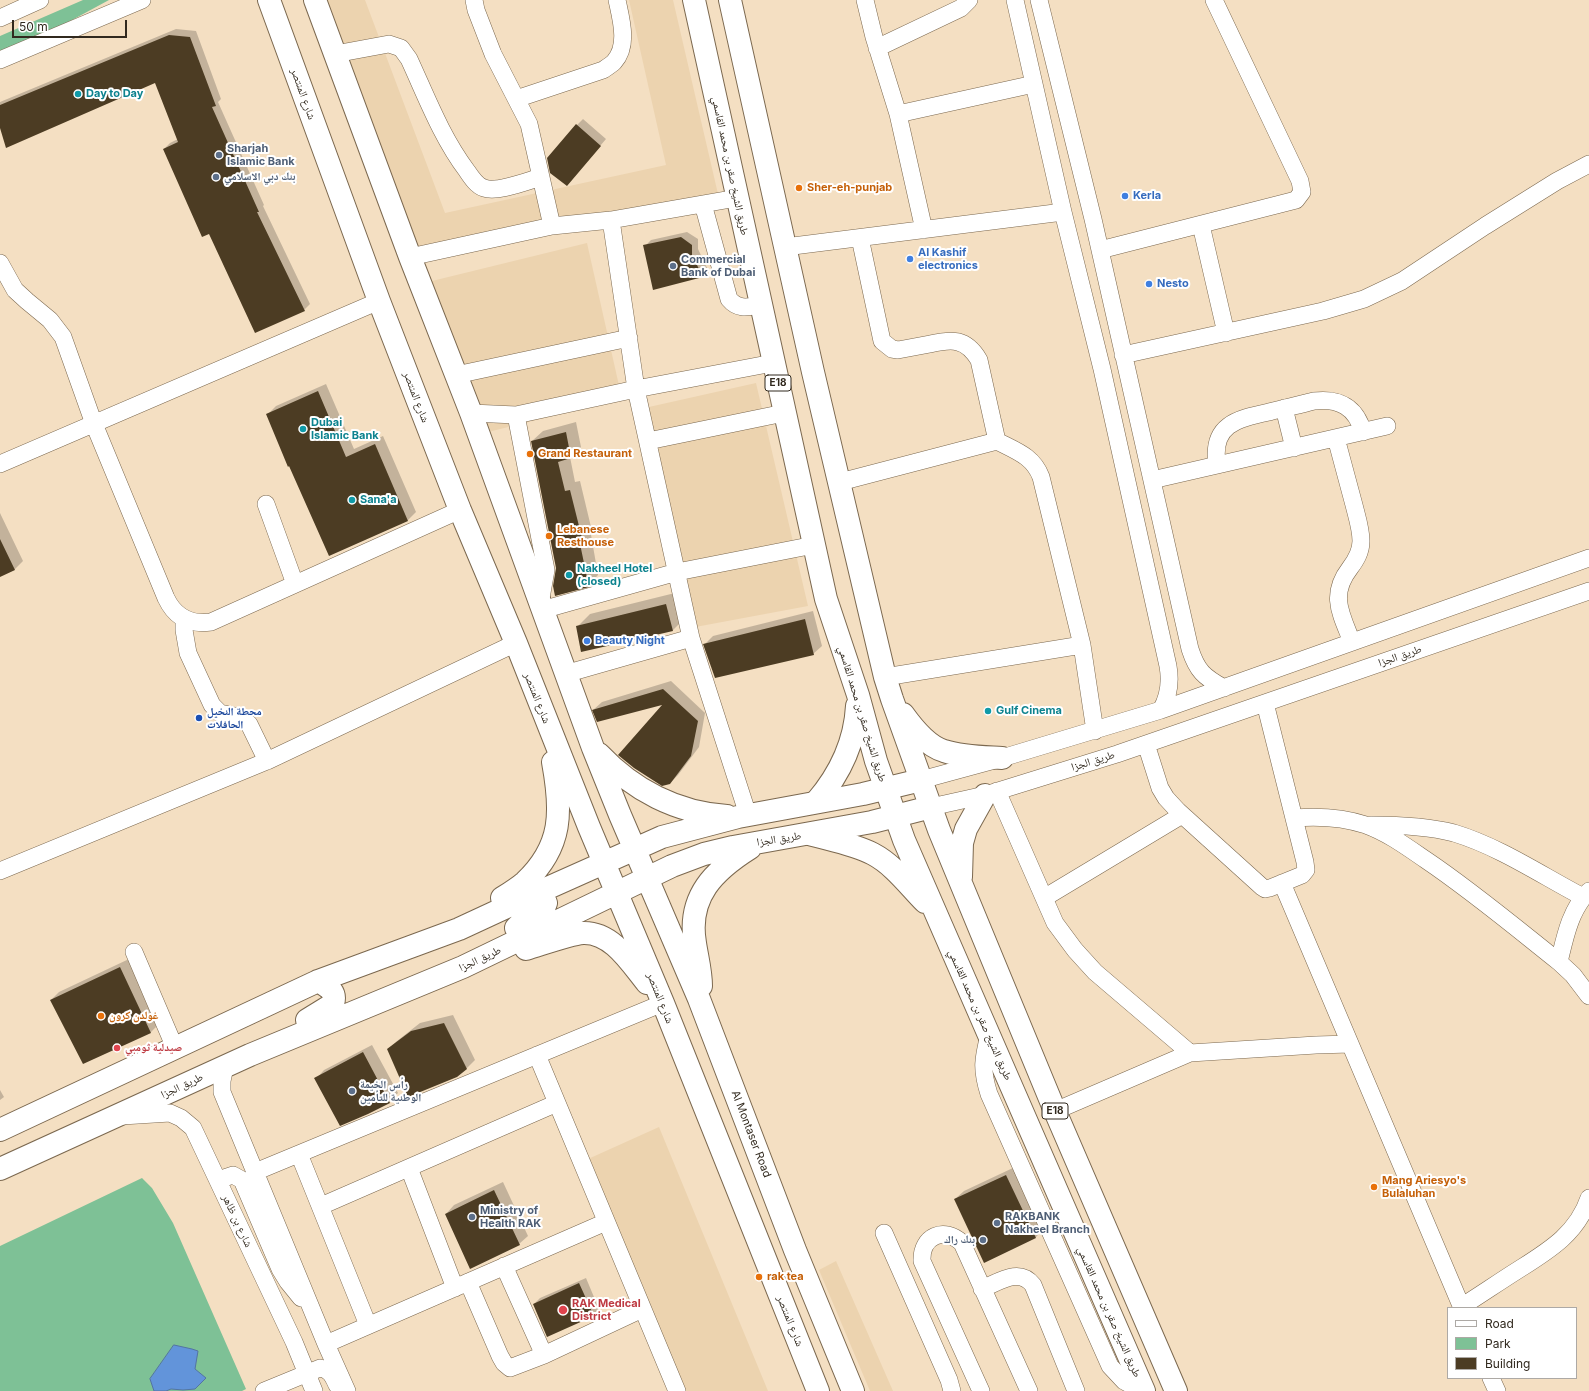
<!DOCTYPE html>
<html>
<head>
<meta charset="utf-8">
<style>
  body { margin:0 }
  #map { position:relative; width:1589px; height:1391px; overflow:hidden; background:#f4dfc2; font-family:Inter,sans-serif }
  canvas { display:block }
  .legend { position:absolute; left:1447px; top:1307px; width:130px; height:72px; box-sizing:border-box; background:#fff; border:1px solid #ada9a5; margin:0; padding:5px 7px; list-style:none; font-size:12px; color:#31291e }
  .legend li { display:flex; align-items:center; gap:8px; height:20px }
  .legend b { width:20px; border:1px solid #ada9a5 }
  .scale { position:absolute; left:12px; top:20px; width:115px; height:18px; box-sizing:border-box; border:2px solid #31291e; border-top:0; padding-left:5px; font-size:12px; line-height:14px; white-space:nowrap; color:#31291e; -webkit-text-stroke:3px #fff; paint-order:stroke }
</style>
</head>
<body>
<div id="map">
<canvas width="1589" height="1391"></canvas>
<ul class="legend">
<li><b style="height:5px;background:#fff"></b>Road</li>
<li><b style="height:11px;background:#7ec196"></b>Park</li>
<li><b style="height:11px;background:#4c3c23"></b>Building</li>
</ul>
<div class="scale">50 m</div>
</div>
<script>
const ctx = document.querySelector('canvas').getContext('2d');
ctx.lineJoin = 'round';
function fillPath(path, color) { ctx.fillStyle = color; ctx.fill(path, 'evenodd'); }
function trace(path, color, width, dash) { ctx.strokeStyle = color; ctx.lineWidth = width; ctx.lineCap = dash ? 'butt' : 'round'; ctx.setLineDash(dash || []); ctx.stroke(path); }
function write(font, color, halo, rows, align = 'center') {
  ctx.font = font + ' Inter,"Noto Naskh Arabic",sans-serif'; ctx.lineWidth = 4; ctx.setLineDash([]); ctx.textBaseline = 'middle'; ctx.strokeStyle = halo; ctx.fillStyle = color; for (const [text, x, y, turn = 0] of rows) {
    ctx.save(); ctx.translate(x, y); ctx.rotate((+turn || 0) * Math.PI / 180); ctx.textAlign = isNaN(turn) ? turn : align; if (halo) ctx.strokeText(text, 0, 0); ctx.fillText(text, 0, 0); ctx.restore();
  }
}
const built = new Path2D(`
  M 307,0 L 365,0 L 445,213 L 666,165 L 629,0 L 673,0 L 718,194 L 408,261 Z
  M 587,243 L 622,399 L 488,432 L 432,281 Z
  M 756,383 L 808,606 L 690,628 L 640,409 Z
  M 659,1127 L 768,1391 L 671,1391 L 577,1164 Z
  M 836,1261 L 893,1391 L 870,1391 L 819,1270 Z`);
const green = new Path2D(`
  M 83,0 L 109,0 L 37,39 L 0,55 L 0,36 Z
  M 142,1178 L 152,1188 L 173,1223 L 246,1389 L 242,1391 L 0,1391 L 0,1246 Z`);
const water = new Path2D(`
  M 174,1345 L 192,1349 L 198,1351 L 195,1369 L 206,1378 L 195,1389 L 183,1390 L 171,1389 L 166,1391 L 154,1391 L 150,1379 Z`);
const shadow = new Path2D(`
  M 176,29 L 196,31 L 221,99 L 218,102 L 264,205 L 263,206 L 310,304 L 304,310 L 209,233 L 164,149 L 170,143 L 178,139 L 156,82 L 0,125 L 0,102 Z
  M 583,119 L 606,139 L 567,185 L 577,125 Z
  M 687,232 L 698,239 L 698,249 L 708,270 L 702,276 L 645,246 L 651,240 Z
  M 326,384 L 354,449 L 383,436 L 416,512 L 408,520 L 329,555 L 267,415 L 276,406 Z
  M 576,422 L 581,447 L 570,457 L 575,482 L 580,481 L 591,527 L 590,529 L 598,575 L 588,586 L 557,568 L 532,441 L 543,431 Z
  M 0,513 L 23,561 L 14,570 L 0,576 Z
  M 679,592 L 686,617 L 673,630 L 582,651 L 577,627 L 590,614 Z
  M 813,611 L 822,646 L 813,654 L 705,644 L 713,636 Z
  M 671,681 L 705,713 L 699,747 L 678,775 L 670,783 L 665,703 L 593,710 L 602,702 Z
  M 129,959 L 159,1024 L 151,1032 L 84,1063 L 51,1000 L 59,992 Z
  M 453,1015 L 475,1060 L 467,1068 L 388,1049 L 397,1041 L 420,1023 Z
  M 372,1045 L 398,1093 L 389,1102 L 316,1079 L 324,1070 Z
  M 0,1090 L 4,1097 L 0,1100 Z
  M 1015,1167 L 1044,1229 L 1036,1237 L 984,1261 L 955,1199 L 964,1191 Z
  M 503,1182 L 528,1236 L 519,1244 L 446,1214 L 454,1205 Z
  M 586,1278 L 599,1309 L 593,1315 L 534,1304 L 540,1298 Z`);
const building = new Path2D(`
  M 169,35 L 190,37 L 216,106 L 212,107 L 259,212 L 257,212 L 305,311 L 255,333 L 209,234 L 202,237 L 163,149 L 178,142 L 155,83 L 6,148 L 0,128 L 0,105 Z
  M 576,124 L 601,146 L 567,186 L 550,173 L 547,158 Z
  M 681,237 L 692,245 L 692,255 L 703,277 L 653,290 L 643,245 Z
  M 318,391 L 346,457 L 375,444 L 408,521 L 329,556 L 289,466 L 288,467 L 266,414 Z
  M 566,432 L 571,458 L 558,462 L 565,491 L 570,490 L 582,538 L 579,539 L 589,587 L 555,596 L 553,586 L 556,568 L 531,441 Z
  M 0,539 L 15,570 L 0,577 Z
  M 666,604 L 673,631 L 581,652 L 576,626 Z
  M 805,619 L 814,655 L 715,678 L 703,644 Z
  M 663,689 L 698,721 L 691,756 L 670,784 L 662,786 L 634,768 L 618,755 L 662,705 L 597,722 L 592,710 Z
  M 120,967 L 151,1033 L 83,1064 L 50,1000 Z
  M 444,1023 L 467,1069 L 457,1077 L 408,1097 L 387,1049 L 411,1031 Z
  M 363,1052 L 390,1103 L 368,1114 L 340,1126 L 314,1078 Z
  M 1006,1175 L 1036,1238 L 984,1263 L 954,1199 Z
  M 494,1190 L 520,1245 L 470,1269 L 445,1214 Z
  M 579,1283 L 594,1316 L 547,1337 L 533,1304 Z`);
const minor = new Path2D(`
  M 474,0 L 476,10 L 493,54 L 529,124 L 552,226
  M 865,0 L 874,37 L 898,114 L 924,230
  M 1015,0 L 1063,212 L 1102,369 L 1168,666 C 1171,683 1169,696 1161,710
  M 1039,0 L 1093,219 L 1190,649 C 1197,671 1204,677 1224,688
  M 0,18 L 40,0
  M 877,48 L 961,8 L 969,0
  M 335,54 L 389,44 L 401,48 L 409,59 C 427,98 441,136 467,171 C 471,177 477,186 484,188 C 497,193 527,181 541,177
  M 0,60 L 142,0
  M 516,99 L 603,70 C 606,68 611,65 614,62 C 629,46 621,19 617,0
  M 898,114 L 1034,84
  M 703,204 L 729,299 C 738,310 748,307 761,305
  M 611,220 L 636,389 L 691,638 L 748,815
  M 1201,225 L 1226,333
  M 860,238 L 882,341 L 892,349 L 898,350 C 909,348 919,346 930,344 C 952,339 966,338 979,360 L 997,441
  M 785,247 L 1063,212
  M 1100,250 L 1296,200 L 1302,192 L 1300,181 L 1214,0
  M 410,257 L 552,226 L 611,220 L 737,198
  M 0,263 L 15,290 L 27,301 L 50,320 L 63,337 L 94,424 L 166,598 C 175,617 190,625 211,622 L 460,510
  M 1123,355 L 1323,311 L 1364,299 L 1402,281 L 1485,226 L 1557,181 L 1589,164
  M 456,375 L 629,338
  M 1284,408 L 1294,448
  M 471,413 L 516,415 L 636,389 L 773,363
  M 516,415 L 546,570 L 540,604
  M 1336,438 C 1342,460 1348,483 1354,505 C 1357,517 1361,529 1361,541 C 1361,552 1356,560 1350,568 C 1329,595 1341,614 1352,642
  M 648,441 L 784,413
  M 0,464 L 379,301
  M 1217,465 C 1211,425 1236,419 1269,412 C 1284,408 1299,405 1314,401 C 1339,398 1356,407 1363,432
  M 1152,480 L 1387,426
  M 840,482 L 997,441 C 1016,451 1033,456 1041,477 L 1082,645 L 1095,731
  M 266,504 L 295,584
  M 542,610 L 677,572 L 814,545
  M 184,619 L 184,630 L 188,653 L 212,705 L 220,713 L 239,717 L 249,724 L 267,761
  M 565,674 L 691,638
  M 885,677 L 1082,645
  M 1146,744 L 1160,788 L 1166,798 L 1178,811 L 1262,887 L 1265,889 L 1270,888 L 1302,875 L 1306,870 L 1305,862 L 1265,703
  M 921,780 L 1002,758 L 1161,710 L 1589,558
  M 997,791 L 1055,923 L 1075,950 L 1095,972 L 1190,1053
  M 931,807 L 985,795 L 1117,754 L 1589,591
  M 1294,818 C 1319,816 1342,817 1366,825 C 1388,833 1407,847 1426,860 C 1472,891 1515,927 1559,962 L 1573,975 L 1589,996
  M 1371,825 C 1399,825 1427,826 1454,833 C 1500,847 1541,875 1583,897
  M 0,871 L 267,761 L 516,643
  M 1282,883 L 1462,1308
  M 1044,898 L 1182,815
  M 134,952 L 175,1048
  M 1559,962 C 1565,937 1570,910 1589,891
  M 989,1035 C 983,1059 981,1069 989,1094 L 1110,1366 L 1124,1381 L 1142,1391
  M 537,1055 L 677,1391
  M 225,1066 L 222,1081 L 222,1092 L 326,1344 L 347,1391
  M 1055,1111 L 1190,1053 L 1316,1045 L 1350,1044
  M 122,1116 L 170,1113 L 181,1118 L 193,1128 L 294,1342 L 314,1391
  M 299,1154 L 368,1325
  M 409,1168 L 455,1288
  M 255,1172 L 663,1003
  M 218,1180 L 233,1175 L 242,1180 L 280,1269 L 288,1282 L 301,1298
  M 321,1206 L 557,1103
  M 884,1233 L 949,1380 L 952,1391
  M 504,1266 L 544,1355
  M 468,1282 L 500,1356 L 504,1363 L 510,1368 L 544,1355 L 642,1309
  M 982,1289 C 999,1282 1019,1267 1033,1285 L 1076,1391
  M 1461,1307 C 1480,1295 1499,1282 1518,1270 C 1548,1251 1577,1234 1589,1198
  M 326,1344 L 606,1222
  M 1491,1378 L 1497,1391
  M 264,1391 L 320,1368 C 331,1370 333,1377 337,1385
  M 981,1391 L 922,1261 C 921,1236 944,1226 962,1243 L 1029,1391`);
const major = new Path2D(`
  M 269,0 L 379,301 L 460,510 L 516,643 L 589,827 L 663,1003 L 818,1391
  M 315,0 L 410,257 L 471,413 L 593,748 L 620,815 L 699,999 L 795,1250 L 853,1391
  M 599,754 C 633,790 677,813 727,816
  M 502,898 C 510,893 518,888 525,882 C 563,846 562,811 553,762
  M 516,928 L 521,923 L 543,911 L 546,903 L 541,891
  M 526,949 C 540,945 569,934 583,933 C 612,932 630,962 647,983
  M 701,986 C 701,971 697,957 695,943 C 687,896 715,870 750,848
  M 307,1020 L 333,1004 C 337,991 328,987 318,981
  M 0,1130 L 318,981 L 459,929 L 541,891 L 662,837 L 738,817 L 863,794 L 921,780
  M 0,1169 L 250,1055 L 463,967 L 672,866 L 704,854 L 733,847 L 872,822 L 931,807`);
const highway = new Path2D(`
  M 694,0 L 826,599 L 858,695 L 876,761 L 904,840 L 1144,1391
  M 730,0 L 813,372 L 885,677 L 892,699 L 939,830 L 1055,1111 L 1176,1391
  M 903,714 C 913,728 927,746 944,751 C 962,757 983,757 1002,758
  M 816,802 C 840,774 855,743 857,706
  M 809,834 C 830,840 854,844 873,854 C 894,865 909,886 925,902
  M 961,877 L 962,843 L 966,829 L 985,795`);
const markers = [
  [78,94,4,"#0f9aa8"],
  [219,155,4,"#5c6f8a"],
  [216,177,4,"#5c6f8a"],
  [799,188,4,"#e8710a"],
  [1125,196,4,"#3f7fe0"],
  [910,259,4,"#3f7fe0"],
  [673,266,4,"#5c6f8a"],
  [1149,284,4,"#3f7fe0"],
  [303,429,4,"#0f9aa8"],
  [530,454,4,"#e8710a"],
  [352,500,4,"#0f9aa8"],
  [549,536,4,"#e8710a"],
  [569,575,4,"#0f9aa8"],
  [587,641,4,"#3f7fe0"],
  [988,711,4,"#0f9aa8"],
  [199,718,4,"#1a4fb4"],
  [101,1016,4,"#e8710a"],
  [117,1048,4,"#e0444e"],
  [352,1091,4,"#5c6f8a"],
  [1374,1187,4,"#e8710a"],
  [472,1217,4,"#5c6f8a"],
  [997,1223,4,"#5c6f8a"],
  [983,1240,4,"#5c6f8a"],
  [759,1277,4,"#e8710a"],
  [563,1310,5,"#e0444e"]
];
const shields = [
  [778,383,26],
  [1055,1111,26]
];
const shieldNames = [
  ["E18",778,383],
  ["E18",1055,1111]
];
const cultureNames = [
  ["Day to Day",86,94],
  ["Dubai",311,423],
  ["Islamic Bank",311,436],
  ["Sana'a",360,500],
  ["Nakheel Hotel",577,569],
  ["(closed)",577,582],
  ["Gulf Cinema",996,711]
];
const streetNames = [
  ["شارع المنتصر",303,94,70],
  ["طريق الشيخ صقر بن محمد القاسمي",730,166,78],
  ["شارع المنتصر",416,397,69],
  ["طريق الجزا",1400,656,-19],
  ["شارع المنتصر",537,698,68],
  ["طريق الشيخ صقر بن محمد القاسمي",862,714,73],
  ["طريق الجزا",1093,761,-17],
  ["طريق الجزا",779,839,-9],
  ["طريق الجزا",480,959,-25],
  ["شارع المنتصر",660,998,68],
  ["طريق الشيخ صقر بن محمد القاسمي",980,1015,66],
  ["طريق الجزا",182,1086,-25],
  ["Al Montaser Road",751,1134,69],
  ["شارع بن ظاهر",237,1221,65],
  ["طريق الشيخ صقر بن محمد القاسمي",1109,1312,66],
  ["شارع المنتصر",790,1321,68]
];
const serviceNames = [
  ["Sharjah",227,149],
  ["Islamic Bank",227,162],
  ["بنك دبي الاسلامي",224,177],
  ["Commercial",681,260],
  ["Bank of Dubai",681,273],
  ["رأس الخيمة",360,1085],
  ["الوطنية للتأمين",360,1098],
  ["Ministry of",480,1211],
  ["Health RAK",480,1224],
  ["RAKBANK",1005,1217],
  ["Nakheel Branch",1005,1230],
  ["بنك راك",975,1240,"right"]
];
const foodNames = [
  ["Sher-eh-punjab",807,188],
  ["Grand Restaurant",538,454],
  ["Lebanese",557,530],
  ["Resthouse",557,543],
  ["غولدن كرون",109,1016],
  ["Mang Ariesyo's",1382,1181],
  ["Bulaluhan",1382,1194],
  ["rak tea",767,1277]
];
const shopNames = [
  ["Kerla",1133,196],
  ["Al Kashif",918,253],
  ["electronics",918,266],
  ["Nesto",1157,284],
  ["Beauty Night",595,641]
];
const transitNames = [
  ["محطة النخيل",207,712],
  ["الحافلات",207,725]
];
const healthNames = [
  ["صيدلية ثومبي",125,1048],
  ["RAK Medical",572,1304],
  ["District",572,1317]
];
fillPath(built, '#ecd3af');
fillPath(green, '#7ec196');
fillPath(water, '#6294da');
trace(water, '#5374a2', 1);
fillPath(shadow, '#0003');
fillPath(building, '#4c3c23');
trace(minor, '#7b684f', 18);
trace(major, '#7b684f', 24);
trace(highway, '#7b684f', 24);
trace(minor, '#fff', 17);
trace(major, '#fff', 22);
trace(highway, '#fff', 22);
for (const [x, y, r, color] of markers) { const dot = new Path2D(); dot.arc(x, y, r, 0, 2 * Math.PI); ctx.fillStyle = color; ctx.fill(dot); trace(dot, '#fff', 1.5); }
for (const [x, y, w] of shields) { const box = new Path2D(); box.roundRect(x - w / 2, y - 8, w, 16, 3); ctx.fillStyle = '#fff'; ctx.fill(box); trace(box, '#31291e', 1); }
write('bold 10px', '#31291e', null, shieldNames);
write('bold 11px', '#0d838f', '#fff', cultureNames, 'left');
write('11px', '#31291e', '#fff', streetNames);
write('bold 11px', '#4e5e75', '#fff', serviceNames, 'left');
write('bold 11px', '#c56008', '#fff', foodNames, 'left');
write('bold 11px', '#366cbe', '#fff', shopNames, 'left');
write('bold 11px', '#164399', '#fff', transitNames, 'left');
write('bold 11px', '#be3a42', '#fff', healthNames, 'left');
</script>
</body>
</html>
